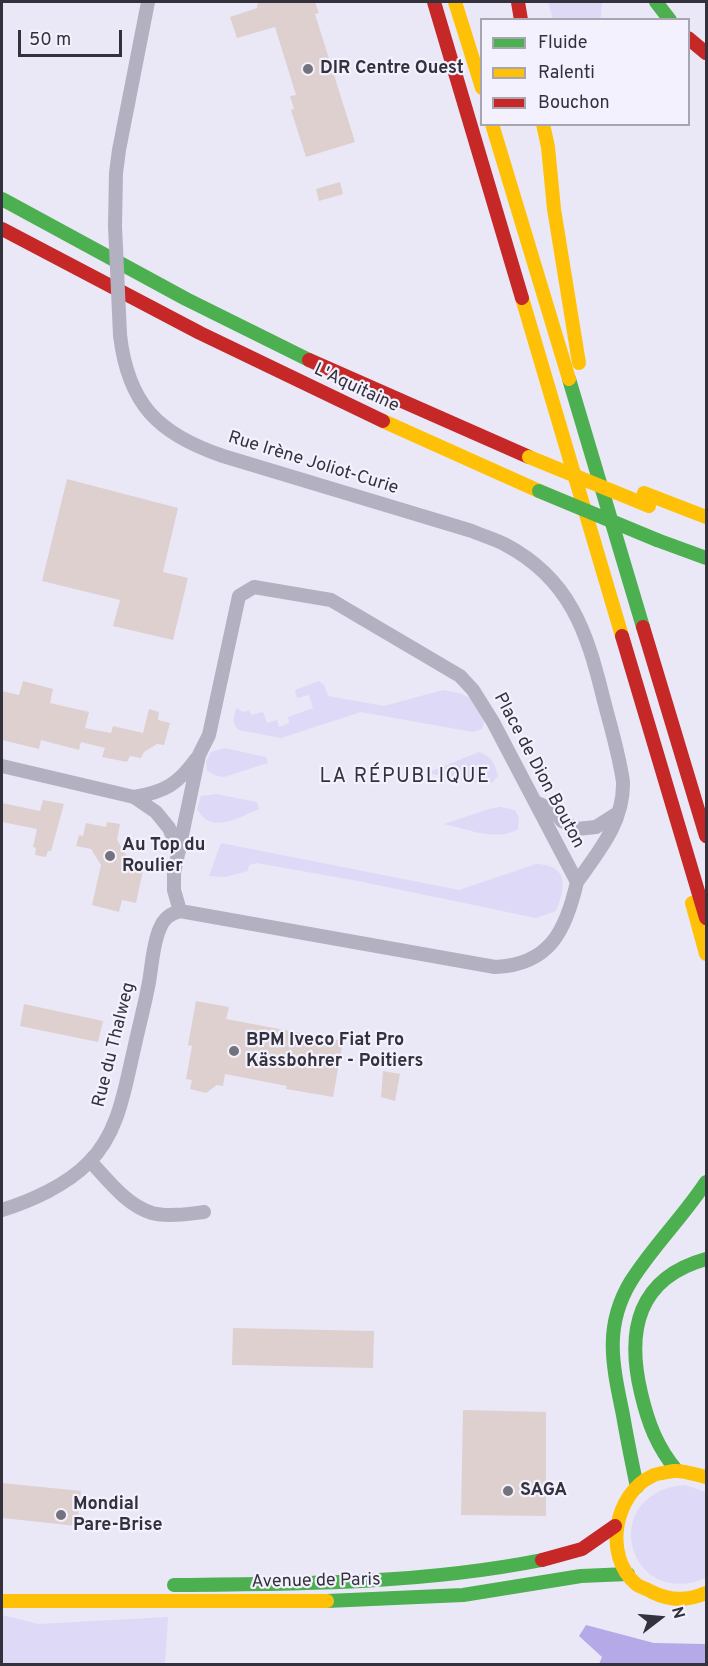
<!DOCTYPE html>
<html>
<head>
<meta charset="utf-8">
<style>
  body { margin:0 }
  #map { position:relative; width:708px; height:1666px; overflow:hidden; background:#eae8f7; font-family:Overpass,sans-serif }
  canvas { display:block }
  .frame { position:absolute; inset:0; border:3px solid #33323c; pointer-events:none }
  .legend { position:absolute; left:480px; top:18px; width:210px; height:108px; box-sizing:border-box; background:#f3f1fd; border:2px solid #a6a5b0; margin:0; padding:8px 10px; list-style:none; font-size:18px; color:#33323c }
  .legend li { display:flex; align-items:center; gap:12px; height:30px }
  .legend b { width:30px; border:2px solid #a6a5b0 }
  .north { position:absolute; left:630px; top:1588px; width:60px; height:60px; -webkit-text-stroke:4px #f3f1fd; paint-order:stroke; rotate:74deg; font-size:16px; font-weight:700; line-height:24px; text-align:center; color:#33323c }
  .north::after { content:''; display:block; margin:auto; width:21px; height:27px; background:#33323c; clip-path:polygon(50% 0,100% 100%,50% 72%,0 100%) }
  .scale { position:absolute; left:18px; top:30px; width:104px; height:27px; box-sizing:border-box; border:3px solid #33323c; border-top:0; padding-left:8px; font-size:18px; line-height:21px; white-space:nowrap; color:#33323c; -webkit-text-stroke:4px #f3f1fd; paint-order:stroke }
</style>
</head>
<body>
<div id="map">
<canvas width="708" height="1666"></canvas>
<div class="frame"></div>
<ul class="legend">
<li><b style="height:8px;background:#4caf50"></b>Fluide</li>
<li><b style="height:8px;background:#ffc107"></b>Ralenti</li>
<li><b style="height:8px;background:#c62828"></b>Bouchon</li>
</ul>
<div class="north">N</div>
<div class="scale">50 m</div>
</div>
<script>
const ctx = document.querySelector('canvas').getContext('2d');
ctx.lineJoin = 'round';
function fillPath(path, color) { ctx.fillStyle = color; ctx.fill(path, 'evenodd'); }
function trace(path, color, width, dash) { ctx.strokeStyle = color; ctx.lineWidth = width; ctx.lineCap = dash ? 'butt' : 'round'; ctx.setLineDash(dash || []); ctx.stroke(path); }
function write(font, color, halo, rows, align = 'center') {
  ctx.font = font + ' Overpass,sans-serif'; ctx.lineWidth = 4.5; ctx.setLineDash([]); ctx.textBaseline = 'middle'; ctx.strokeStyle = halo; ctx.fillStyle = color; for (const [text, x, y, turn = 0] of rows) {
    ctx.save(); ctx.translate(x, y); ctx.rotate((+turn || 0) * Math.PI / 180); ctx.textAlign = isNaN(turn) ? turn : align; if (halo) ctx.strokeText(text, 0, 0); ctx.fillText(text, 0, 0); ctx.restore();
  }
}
const green = new Path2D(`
  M 548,2 L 602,2 L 601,17 L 590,20 L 553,19 Z
  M 319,681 L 324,685 L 328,696 L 384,706 L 443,690 L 459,693 L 472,699 L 484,722 L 482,729 L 473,732 L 361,712 L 281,738 L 239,730 C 231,724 234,717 236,708 L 244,712 L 249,710 L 251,715 L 263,712 L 267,723 L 277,720 L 279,727 L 289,723 L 288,717 L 313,708 L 309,695 L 297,698 L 295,690 Z
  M 225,748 L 266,757 L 268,763 L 224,777 L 217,776 L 207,771 L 206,761 L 211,752 Z
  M 479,752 C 492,757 495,763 498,776 L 493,782 L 483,784 L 427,773 Z
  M 216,794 L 257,802 L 259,809 C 237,818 212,835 197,809 L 201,796 Z
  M 500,807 L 515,810 L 519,818 L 518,829 C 498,842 466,829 444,824 L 489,809 Z
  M 221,843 L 459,890 L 536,864 C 569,865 566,887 556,911 L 536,918 L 358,881 L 257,863 L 249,865 L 248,871 L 225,877 L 209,876 Z
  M 685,1485 L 706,1492 L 706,1578 C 626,1611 597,1492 685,1485 Z
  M 2,1615 L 38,1624 L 168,1617 L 165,1664 L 2,1664 Z`);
const water = new Path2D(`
  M 586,1625 L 654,1643 L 706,1644 L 706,1664 L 599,1664 L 602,1657 L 579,1636 Z`);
const building = new Path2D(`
  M 258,2 L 315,2 L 319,13 L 315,14 L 355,142 L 306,157 L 291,110 L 294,109 L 290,96 L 296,95 L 275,27 L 237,38 L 230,17 L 257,8 Z
  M 340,182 L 343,194 L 319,201 L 316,189 Z
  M 67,479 L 178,508 L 163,572 L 188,578 L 173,640 L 113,626 L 120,600 L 42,581 Z
  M 23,681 L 53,689 L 50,703 L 89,712 L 85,728 L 111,733 L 113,726 L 143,733 L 149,709 L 159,712 L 158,720 L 170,723 L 164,745 L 157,744 L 144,752 L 141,758 L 130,756 L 127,762 L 102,757 L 105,748 L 81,742 L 79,750 L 41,740 L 39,749 L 2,740 L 2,691 L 19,695 Z
  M 43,800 L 64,804 L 51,851 L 48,851 L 46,857 L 35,855 L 36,848 L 33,847 L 37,829 L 2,822 L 2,803 L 40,811 Z
  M 107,822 L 120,824 L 117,840 L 128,858 L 145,861 L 136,903 L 122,900 L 119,912 L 92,905 L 101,865 L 91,849 L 76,846 L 79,835 L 83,836 L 86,823 L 106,827 Z
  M 196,1001 L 229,1007 L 226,1019 L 343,1041 L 333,1097 L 286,1089 L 287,1086 L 225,1074 L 223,1086 L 217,1085 L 206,1093 L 190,1089 L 192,1080 L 186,1079 L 192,1046 L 188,1045 Z
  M 24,1004 L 103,1021 L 98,1042 L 20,1026 Z
  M 383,1071 L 400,1074 L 395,1101 L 381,1097 Z
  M 233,1328 L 374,1331 L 373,1368 L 232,1365 Z
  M 463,1410 L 546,1412 L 546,1516 L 461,1515 Z
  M 2,1483 L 81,1491 L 77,1526 L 2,1518 Z`);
const street = new Path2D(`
  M 115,226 L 116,173 L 119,150 L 148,2
  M 120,335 C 128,404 158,434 223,456 L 472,531 C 483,536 495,539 506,545 C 570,579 587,632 603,697 C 610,725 619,753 623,782 C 624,822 599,851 577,882
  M 254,587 L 331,600 L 460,676 L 473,690 L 493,722 L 577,882 C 566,930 550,965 495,967 L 180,911 L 174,890 L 174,873 L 199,755 L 209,735 L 239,596 Z
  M 2,766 L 134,797 L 156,812 L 169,828 L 179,851
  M 134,797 C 165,792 178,784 196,759
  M 535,802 L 553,810 L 562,821 L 577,829 L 596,827 L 618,813
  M 90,1161 C 108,1180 126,1205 152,1213 C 167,1217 188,1214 204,1212
  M 2,1210 C 31,1201 67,1185 89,1162 C 119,1133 125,1087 134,1049 C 139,1026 145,1004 149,982 C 152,965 153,943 160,928 C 164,918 170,914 180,911`);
const fast = new Path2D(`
  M 656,2 L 670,20
  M 2,199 L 186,299 L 309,360
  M 569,379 L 643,627
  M 657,540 L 706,558
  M 677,1471 C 657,1447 648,1423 641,1393 C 626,1330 638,1278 706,1259
  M 637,1487 C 632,1463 627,1439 623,1415 C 613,1366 603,1327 631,1281 C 653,1246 683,1217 706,1182
  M 174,1585 C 297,1584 421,1584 542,1560
  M 327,1601 L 463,1595 L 581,1576 L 628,1574`);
const slow = new Path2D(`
  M 455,2 L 482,88
  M 492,124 L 569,379
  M 543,124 L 548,147 L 554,209 L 579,363
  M 522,298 L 622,636
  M 383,421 L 539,491
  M 644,493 L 706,517
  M 692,903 L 706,954
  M 706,1477 C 696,1475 684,1470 674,1471 C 668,1472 657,1473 652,1476 C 614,1494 603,1556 636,1584 C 640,1587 647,1589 652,1592 C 670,1601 688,1601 706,1593
  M 2,1601 L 327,1601`);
const jam = new Path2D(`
  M 434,2 L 522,298
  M 518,2 L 521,20
  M 688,38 L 706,53
  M 2,229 L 200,333 L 383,421
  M 309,360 L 529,457
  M 643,627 L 706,836
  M 622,636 L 706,918
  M 542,1560 L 582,1549 L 615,1526`);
const streetBridge = new Path2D(`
  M 115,226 L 120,335`);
const fastBridge = new Path2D(`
  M 539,491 L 657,540`);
const slowBridge = new Path2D(`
  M 529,457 L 649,506`);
const markers = [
  [308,69,6,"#73727d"],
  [110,856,6,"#73727d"],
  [234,1051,6,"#73727d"],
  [508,1491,6,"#73727d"],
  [61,1515,6,"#73727d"]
];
const poiNames = [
  ["DIR Centre Ouest",320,69],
  ["Au Top du",122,846],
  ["Roulier",122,867],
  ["BPM Iveco Fiat Pro",246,1041],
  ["Kässbohrer - Poitiers",246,1062],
  ["SAGA",520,1491],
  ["Mondial",73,1505],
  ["Pare-Brise",73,1526]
];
const streetNames = [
  ["L'Aquitaine",356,389,25],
  ["Rue Irène Joliot-Curie",313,464,17],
  ["Place de Dion Bouton",538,771,62],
  ["Rue du Thalweg",115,1045,-76],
  ["Avenue de Paris",316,1582,-1]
];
const neighbourhoodNames = [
  ["LA RÉPUBLIQUE",405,778]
];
fillPath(green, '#ddd9f6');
fillPath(water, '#b5a9e7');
fillPath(building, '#ddd0cf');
trace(street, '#b3b0c1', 14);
trace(fast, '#4caf50', 14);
trace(slow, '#ffc107', 14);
trace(jam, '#c62828', 14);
trace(streetBridge, '#b3b0c1', 14);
trace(fastBridge, '#4caf50', 14);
trace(slowBridge, '#ffc107', 14);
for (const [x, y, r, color] of markers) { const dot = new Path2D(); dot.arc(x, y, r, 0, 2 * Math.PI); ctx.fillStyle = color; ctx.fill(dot); trace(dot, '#f3f1fd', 2); }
write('bold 18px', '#33323c', '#f3f1fd', poiNames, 'left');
write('18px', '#33323c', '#f3f1fd', streetNames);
ctx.letterSpacing = '1.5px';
write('20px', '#33323c', '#f3f1fd', neighbourhoodNames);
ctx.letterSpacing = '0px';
</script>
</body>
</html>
